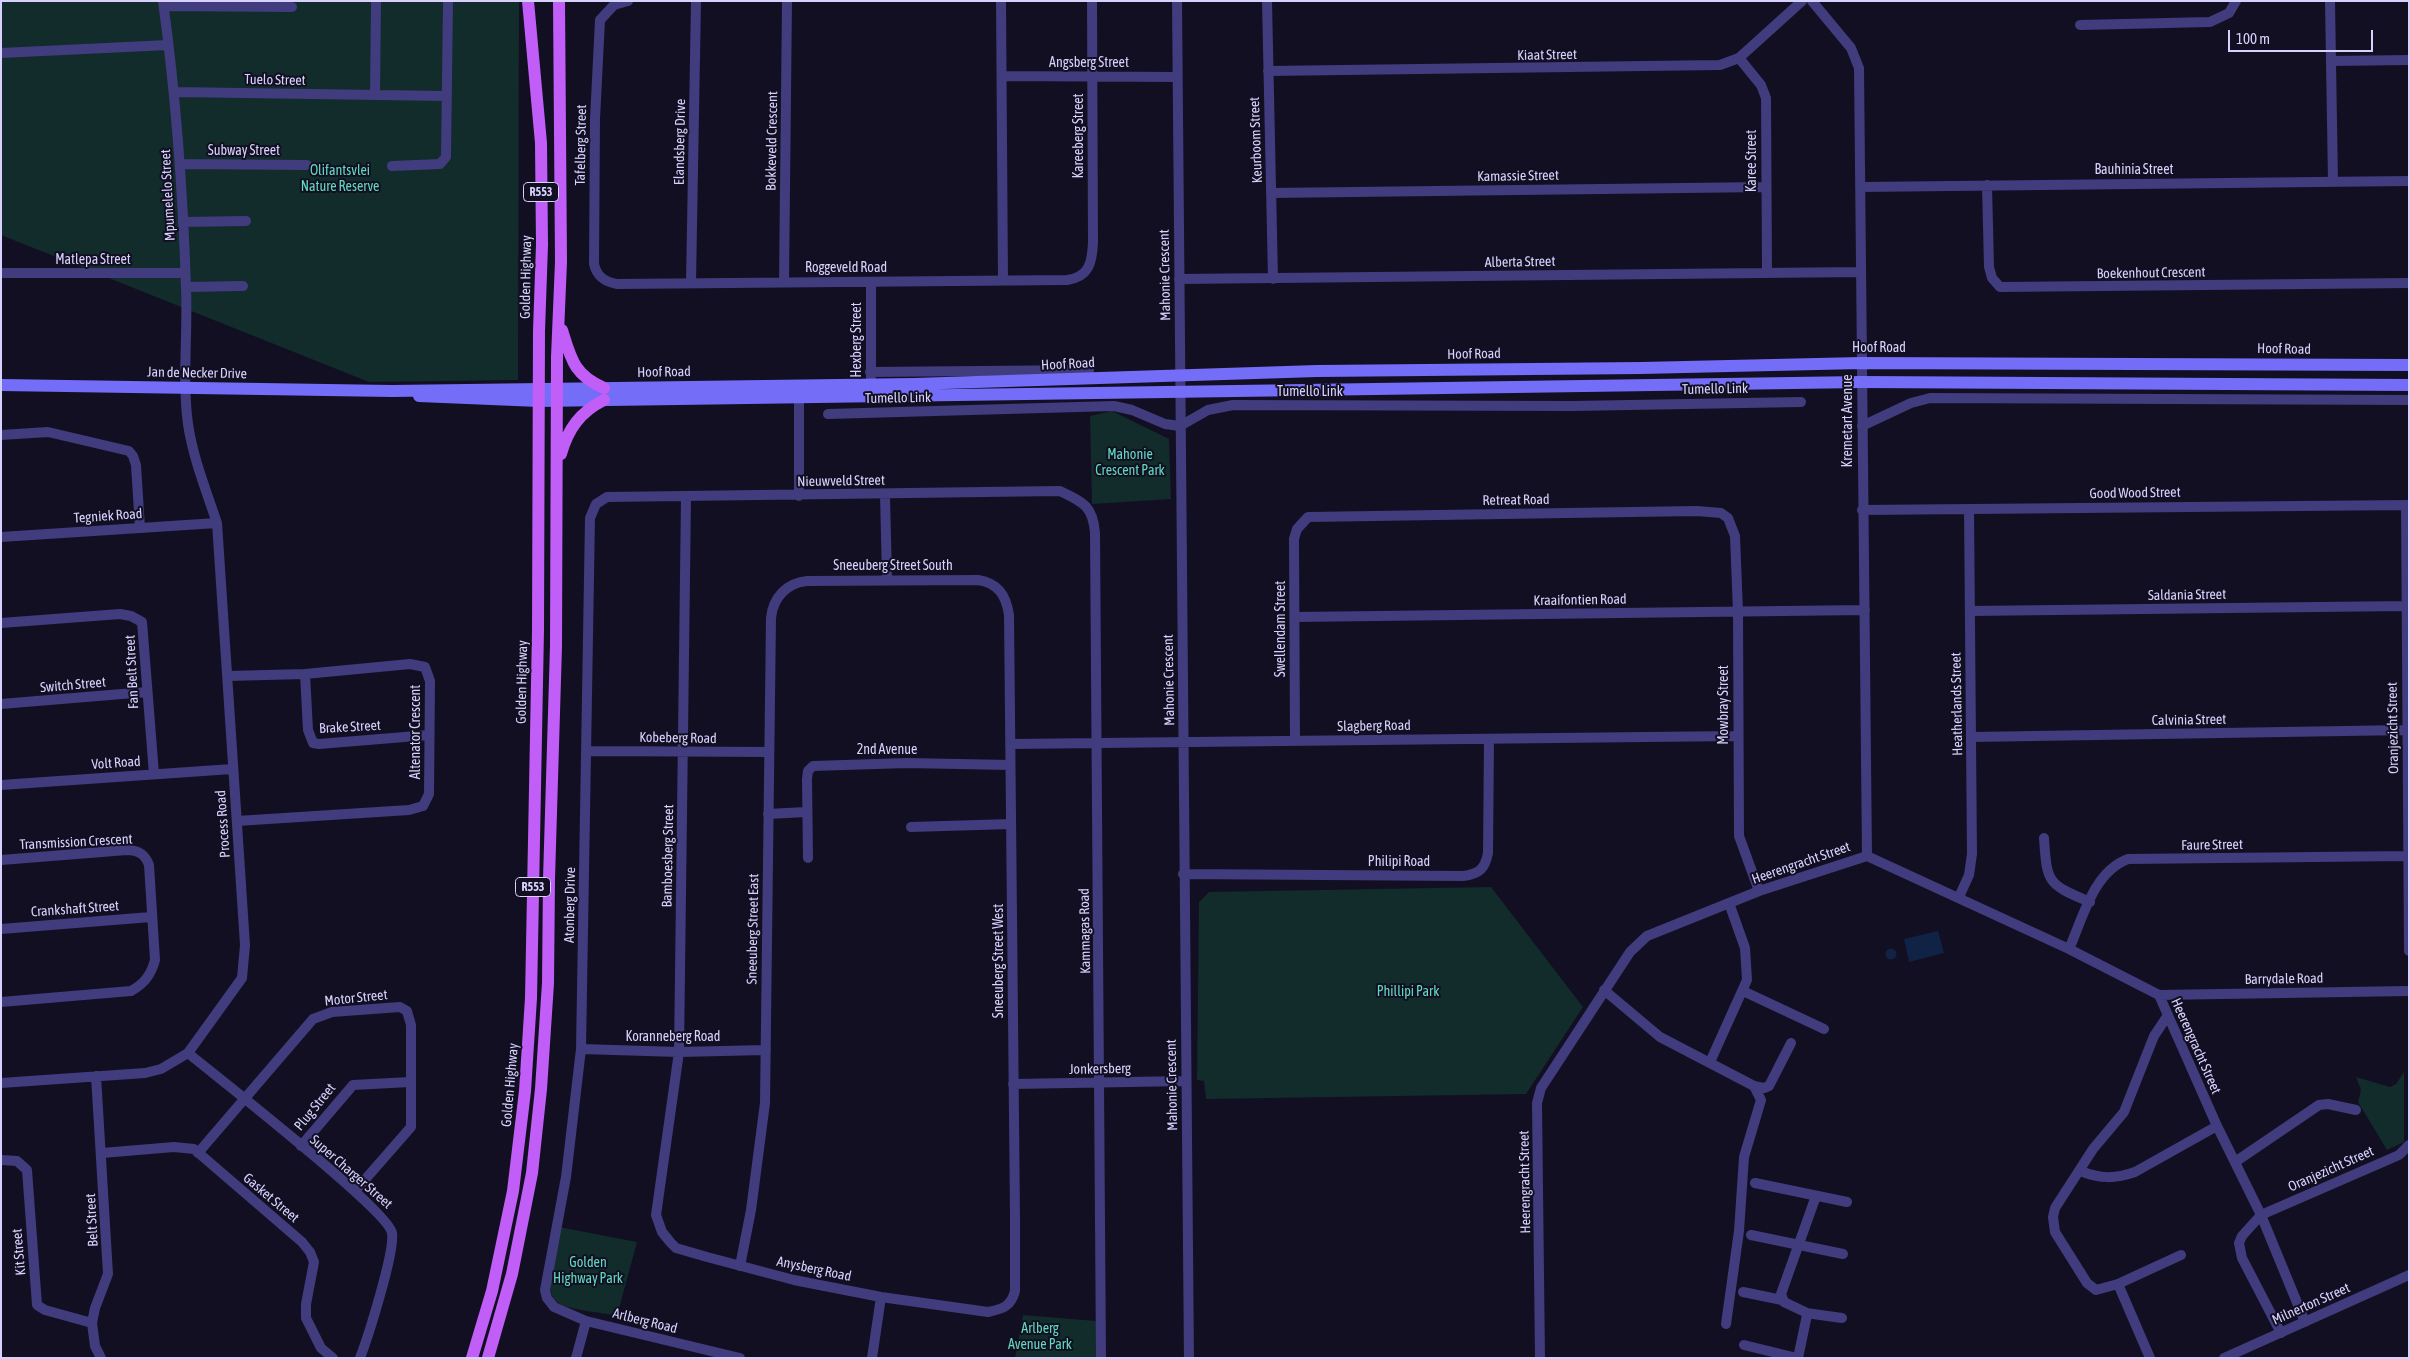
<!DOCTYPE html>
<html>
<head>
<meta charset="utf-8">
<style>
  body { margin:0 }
  #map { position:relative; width:2410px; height:1359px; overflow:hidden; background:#120f22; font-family:"Asap Condensed",sans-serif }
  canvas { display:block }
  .frame { position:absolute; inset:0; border:2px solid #d7d2fd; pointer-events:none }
  .scale { position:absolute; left:2228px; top:30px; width:145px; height:22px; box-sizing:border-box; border:2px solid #d7d2fd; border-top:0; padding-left:6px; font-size:15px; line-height:18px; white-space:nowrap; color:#d7d2fd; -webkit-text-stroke:4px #120f22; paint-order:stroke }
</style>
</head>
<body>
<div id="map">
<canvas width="2410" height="1359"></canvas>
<div class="frame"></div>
<div class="scale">100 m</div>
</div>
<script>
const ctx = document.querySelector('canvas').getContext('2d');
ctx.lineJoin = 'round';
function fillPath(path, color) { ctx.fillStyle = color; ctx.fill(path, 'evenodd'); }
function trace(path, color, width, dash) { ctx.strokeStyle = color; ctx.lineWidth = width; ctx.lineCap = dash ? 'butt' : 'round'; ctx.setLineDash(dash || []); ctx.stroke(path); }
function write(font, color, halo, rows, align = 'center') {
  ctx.font = font + ' "Asap Condensed",sans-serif'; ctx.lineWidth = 4; ctx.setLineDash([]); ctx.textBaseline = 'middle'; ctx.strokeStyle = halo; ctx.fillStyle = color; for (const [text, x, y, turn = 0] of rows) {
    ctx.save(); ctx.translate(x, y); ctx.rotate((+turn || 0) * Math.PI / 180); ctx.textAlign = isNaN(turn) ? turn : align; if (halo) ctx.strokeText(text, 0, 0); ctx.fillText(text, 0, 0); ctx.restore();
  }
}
const green = new Path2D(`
  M 1,1 L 519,1 L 518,380 L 369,382 L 1,235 Z
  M 1112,411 L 1169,439 L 1171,499 L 1092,504 L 1090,416 Z
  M 1491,887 L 1583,1007 L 1526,1094 L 1206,1099 L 1204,1081 L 1197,1080 L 1199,902 L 1209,892 Z
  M 2404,1072 L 2404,1142 L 2387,1150 L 2358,1102 L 2361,1090 L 2356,1077 L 2390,1087 L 2396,1084 Z
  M 559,1227 L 637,1242 L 617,1316 C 601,1312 574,1311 560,1304 C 540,1294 555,1245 559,1227 Z
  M 1023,1315 L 1096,1321 L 1097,1358 L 1015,1358 Z`);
const water = new Path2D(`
  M 1938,931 L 1944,953 L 1909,962 L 1904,939 Z
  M1885.5 954a5.5 5.5 0 1 1 11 0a5.5 5.5 0 1 1-11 0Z`);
const minor = new Path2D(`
  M 628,1 L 614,5 L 600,20 L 595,119 L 594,264 C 597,277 605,282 617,284 L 1067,280 C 1089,277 1092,263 1093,243 L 1092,1
  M 1001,1 L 1003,280
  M 1177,1 L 1189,1358
  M 1267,1 L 1273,279
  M 1812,1 L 1851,48 L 1859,68 L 1867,856
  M 2330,1 L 2333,182
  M 164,6 L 292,7
  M 2080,25 L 2210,22 L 2229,13 L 2236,1
  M 1,53 L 168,45
  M 1739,58 L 1761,85 L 1766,98 L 1767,273
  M 2331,61 L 2409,60
  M 1268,71 L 1720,65 L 1739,58 L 1802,1
  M 1002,76 L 1177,77
  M 175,92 L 446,96
  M 375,95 L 376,1
  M 181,164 L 307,165
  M 392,166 L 440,164 L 446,157 L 448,1
  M 1987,185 L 1989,267 L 1992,278 L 2000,287 L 2409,283
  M 1860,187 L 2409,181
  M 1271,193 L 1766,187
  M 183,222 L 246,221
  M 1,273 L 185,273
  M 1179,279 L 1860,272
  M 784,282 L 787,1
  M 691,283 L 696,1
  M 186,287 L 243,286
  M 870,372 L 1089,370
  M 871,377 L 871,283
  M 799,392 L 799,496
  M 828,414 L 1114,406 L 1132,410 L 1165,424 L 1180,426 L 1208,410 L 1233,405 L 1572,406 L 1801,402
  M 1862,426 L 1911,403 L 1930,398 L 2409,400
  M 1,435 L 48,432 L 129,451 L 133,456 L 136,465 L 140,528
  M 885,495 L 887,579
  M 686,497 L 679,1052 L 656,1215 L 662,1232 L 671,1243 L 676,1248 L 707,1257 L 794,1280 L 881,1297 L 988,1312 C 1002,1309 1011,1307 1015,1291 L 1015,1218 L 1009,615 C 1006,595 998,583 978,580 L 807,581 C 786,583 773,598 771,618 L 765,1103 L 751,1210 L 740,1266
  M 2406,505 L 2409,951
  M 1862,510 L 2409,505
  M 1,537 L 217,523
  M 1970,611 L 2405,606
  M 1295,617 L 1865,610
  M 1,623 L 120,614 L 131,616 L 142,622 L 154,774
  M 305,674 L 308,730 L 313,743 L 319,744 L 429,735
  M 228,676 L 305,674 L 410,664 L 425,667 L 430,681 L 429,794 L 423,806 L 409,810 L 237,821
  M 1,704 L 146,692
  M 1972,737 L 2407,730
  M 1295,741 L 1294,539 L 1297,529 L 1308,517 L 1697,511 L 1721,513 L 1728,518 L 1735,536 L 1738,612 L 1739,836 L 1759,891
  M 1010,744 L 1737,736
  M 587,751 L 768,752
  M 1,785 L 232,769
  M 768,814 L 806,812
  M 911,827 L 1011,824
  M 2044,838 C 2047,883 2047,884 2090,902
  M 808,858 L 807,779 L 808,771 L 813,766 L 907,763 L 1010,765
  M 1,860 L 127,850 C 138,850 145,854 149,865 L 155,960 C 151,975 144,984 131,991 L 1,1002
  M 1183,874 L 1463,876 C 1479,874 1485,869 1488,853 L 1489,739
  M 1959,897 L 1969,875 L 1972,854 L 1969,509
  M 1,929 L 151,917
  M 2069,949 C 2083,918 2093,872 2128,859 L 2407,856
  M 1604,990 L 1660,1037 L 1754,1086 L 1764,1088 L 1769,1086 L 1791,1043
  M 1743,991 L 1824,1029
  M 2159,995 L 2409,991
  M 2168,1015 L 2154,1036 L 2124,1112 L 2093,1149 L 2055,1208 L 2053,1217 L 2055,1232 L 2087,1283 L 2096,1290 L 2118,1284 L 2181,1255
  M 581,1049 L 679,1052 L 766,1050
  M 188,1053 C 217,1077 388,1210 392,1233 C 395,1252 368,1337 360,1358
  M 1710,1062 L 1747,980 L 1745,948 L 1729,903
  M 96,1076 L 108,1274 L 95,1308 L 92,1323 L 95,1346 L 101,1358
  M 1,1083 L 145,1073 L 161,1069 L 188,1053 L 242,978 L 245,945 L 217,523 C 206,490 193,458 188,424 C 182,380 188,333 186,288 C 183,192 176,97 163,1
  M 1013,1084 L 1186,1081
  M 301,1146 L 353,1085 L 410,1082
  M 102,1153 L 174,1147 L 194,1149 L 302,1242 L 310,1252 L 314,1262 L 306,1304 L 306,1318 L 321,1348 L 333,1358
  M 198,1153 L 313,1019 L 332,1012 L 400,1007 L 407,1011 L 411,1025 L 411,1127 L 355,1191
  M 1,1160 L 17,1161 L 27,1170 L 37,1305 L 45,1310 L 92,1323
  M 2235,1162 L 2319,1105 L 2328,1104 L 2356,1110
  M 2080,1171 C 2101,1179 2115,1179 2135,1172 L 2217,1126
  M 1755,1183 L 1847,1202
  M 1751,1235 L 1843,1254
  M 2118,1284 L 2150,1358
  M 1743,1292 L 1782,1300
  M 1806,1313 L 1842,1318
  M 1726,1324 L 1739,1231 L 1744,1157 L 1761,1100 L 1754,1086
  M 2281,1333 L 2242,1258 L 2239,1243 L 2242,1236 L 2261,1215 L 2399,1155 L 2409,1145
  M 1744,1345 L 1797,1358
  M 576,1358 L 586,1321
  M 740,1358 L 586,1321 L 554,1307 L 547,1298 L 545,1290 L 566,1177 L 581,1049 L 590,518 L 596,504 L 607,497 L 1060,491 C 1083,502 1093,506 1095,533 L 1101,1358
  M 872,1358 L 881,1297
  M 1540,1358 L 1537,1103 L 1541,1088 L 1630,952 L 1647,936 L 1759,891 L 1867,856 L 2069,949 L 2159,995 L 2217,1126 L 2261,1215 L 2305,1322
  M 1798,1358 L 1807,1315 L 1805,1312 L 1784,1302 L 1781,1294 L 1816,1196
  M 2224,1358 L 2409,1275`);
const secondary = new Path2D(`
  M 1,385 L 392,391 L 914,384 L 1317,371 L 1641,368 L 1861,363 L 2409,365
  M 419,396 L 539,401 L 1862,382 L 2409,385`);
const primary = new Path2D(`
  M 562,330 C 571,359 574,375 604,388
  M 561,454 C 568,429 580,412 604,400
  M 472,1358 L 492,1291 L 513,1191 L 525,1091 L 531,998 L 538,630 L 539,331 L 542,245 L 541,143 L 528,1
  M 488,1358 L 512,1274 L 532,1173 L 541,1089 L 548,983 L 549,879 L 556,646 L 557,357 L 561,262 L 559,1`);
const shields = [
  [541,192,35],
  [533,887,35]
];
const shieldNames = [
  ["R553",541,192],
  ["R553",533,887]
];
const streetNames = [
  ["Kiaat Street",1547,55,-1],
  ["Angsberg Street",1089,63],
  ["Tuelo Street",275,80,1],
  ["Kareeberg Street",1079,136,-90],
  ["Keurboom Street",1256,140,-92],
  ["Bokkeveld Crescent",772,141,-89],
  ["Elandsberg Drive",680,142,-89],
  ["Tafelberg Street",581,145,-89],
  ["Subway Street",244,151],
  ["Karee Street",1752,161,-90],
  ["Bauhinia Street",2134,170],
  ["Kamassie Street",1518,176,-1],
  ["Mpumelelo Street",168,195,-93],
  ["Matlepa Street",93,260],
  ["Alberta Street",1520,262,-1],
  ["Roggeveld Road",846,268],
  ["Boekenhout Crescent",2151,273,-1],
  ["Mahonie Crescent",1165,275,-91],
  ["Golden Highway",526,277,-89],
  ["Hexberg Street",857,340,-90],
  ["Hoof Road",1879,348],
  ["Hoof Road",2284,349,1],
  ["Hoof Road",1474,354,-1],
  ["Hoof Road",1068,364,-3],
  ["Hoof Road",664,372,-1],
  ["Jan de Necker Drive",197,373,1],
  ["Tumello Link",1715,389,-1],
  ["Tumello Link",1310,392],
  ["Tumello Link",898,398,-1],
  ["Kremetart Avenue",1848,421,-90],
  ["Nieuwveld Street",841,481,-1],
  ["Good Wood Street",2135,493,-1],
  ["Retreat Road",1516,500,-1],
  ["Tegniek Road",108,516,-4],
  ["Sneeuberg Street South",893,566],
  ["Saldania Street",2187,595,-1],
  ["Kraaifontien Road",1580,600,-1],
  ["Swellendam Street",1281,629,-90],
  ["Fan Belt Street",132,672,-93],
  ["Mahonie Crescent",1169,680,-91],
  ["Golden Highway",522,682,-89],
  ["Switch Street",73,685,-5],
  ["Heatherlands Street",1957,704,-91],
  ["Mowbray Street",1724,705,-90],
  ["Calvinia Street",2189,720,-1],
  ["Slagberg Road",1374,726,-1],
  ["Brake Street",350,727,-3],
  ["Oranjezicht Street",2393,728,-91],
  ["Altenator Crescent",416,732,-90],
  ["Kobeberg Road",678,738,1],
  ["2nd Avenue",887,750],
  ["Volt Road",116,763,-4],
  ["Process Road",223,824,-94],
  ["Transmission Crescent",76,842,-3],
  ["Faure Street",2212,845,-1],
  ["Bamboesberg Street",668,856,-89],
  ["Philipi Road",1399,862],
  ["Heerengracht Street",1801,863,-19],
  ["Atonberg Drive",570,905,-89],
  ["Crankshaft Street",75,909,-4],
  ["Sneeuberg Street East",753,929,-89],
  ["Kammagas Road",1085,931,-91],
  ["Sneeuberg Street West",999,961,-90],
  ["Barrydale Road",2284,979,-1],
  ["Motor Street",356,998,-6],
  ["Koranneberg Road",673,1037],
  ["Heerengracht Street",2196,1046,66],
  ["Jonkersberg",1100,1069,-1],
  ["Golden Highway",510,1085,-85],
  ["Mahonie Crescent",1172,1085,-91],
  ["Plug Street",315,1107,-51],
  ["Oranjezicht Street",2331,1169,-24],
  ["Super Charger Street",351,1172,41],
  ["Heerengracht Street",1525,1182,-91],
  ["Gasket Street",271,1198,40],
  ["Belt Street",92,1220,-93],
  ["Kit Street",19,1252,-95],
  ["Anysberg Road",814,1269,12],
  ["Milnerton Street",2311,1304,-24],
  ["Arlberg Road",645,1321,14]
];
const parkNames = [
  ["Olifantsvlei",340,171],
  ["Nature Reserve",340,187],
  ["Mahonie",1130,455],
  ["Crescent Park",1130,471],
  ["Phillipi Park",1408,992],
  ["Golden",588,1263],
  ["Highway Park",588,1279],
  ["Arlberg",1040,1329],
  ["Avenue Park",1040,1345]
];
fillPath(green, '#122b2b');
fillPath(water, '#102344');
trace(minor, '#403c7e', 10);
trace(secondary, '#746df8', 12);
trace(primary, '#c15ef7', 12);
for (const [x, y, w] of shields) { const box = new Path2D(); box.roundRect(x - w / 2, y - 9.5, w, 19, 4); ctx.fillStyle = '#120f22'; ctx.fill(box); trace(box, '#d7d2fd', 1); }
write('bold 12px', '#d7d2fd', null, shieldNames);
write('14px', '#d7d2fd', '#120f22', streetNames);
write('14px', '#61d9be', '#120f22', parkNames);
</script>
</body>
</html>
